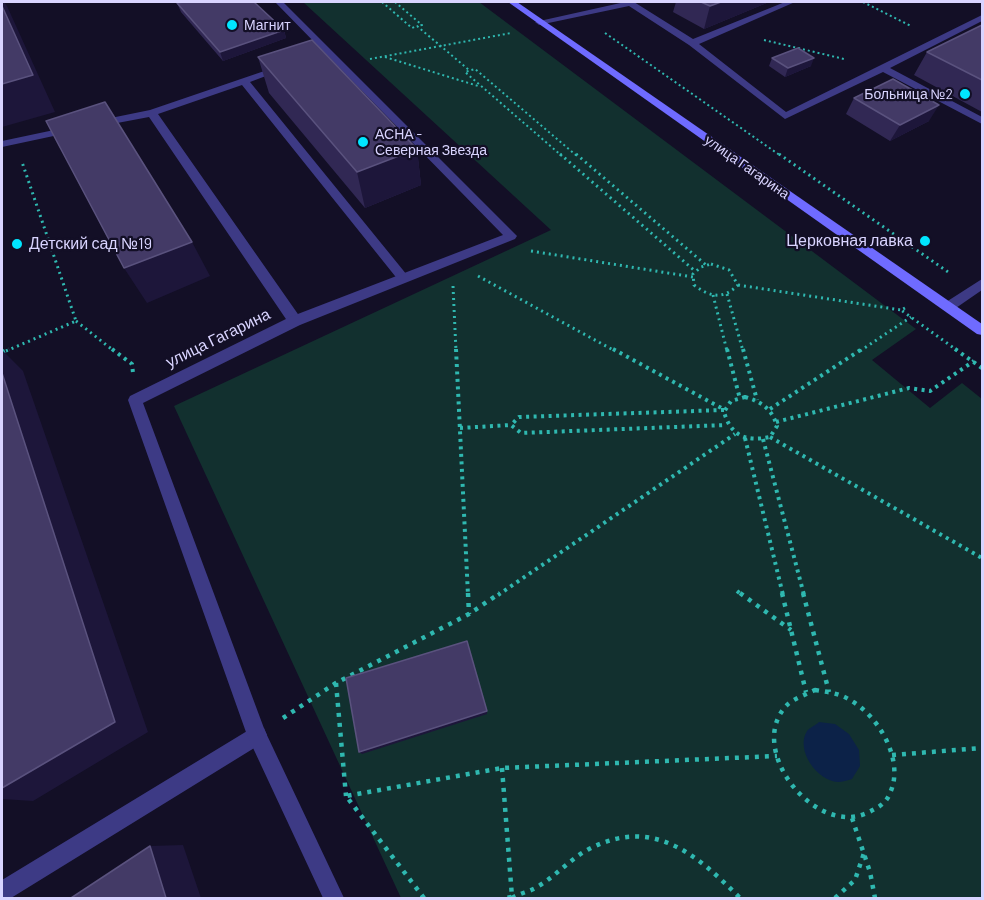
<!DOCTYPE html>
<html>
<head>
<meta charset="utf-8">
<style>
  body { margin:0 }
  #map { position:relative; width:984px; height:900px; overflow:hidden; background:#130f26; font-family:Barlow,sans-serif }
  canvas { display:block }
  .frame { position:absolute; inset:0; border:3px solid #d9d4ff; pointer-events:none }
</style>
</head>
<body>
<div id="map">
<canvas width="984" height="900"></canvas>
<div class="frame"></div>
</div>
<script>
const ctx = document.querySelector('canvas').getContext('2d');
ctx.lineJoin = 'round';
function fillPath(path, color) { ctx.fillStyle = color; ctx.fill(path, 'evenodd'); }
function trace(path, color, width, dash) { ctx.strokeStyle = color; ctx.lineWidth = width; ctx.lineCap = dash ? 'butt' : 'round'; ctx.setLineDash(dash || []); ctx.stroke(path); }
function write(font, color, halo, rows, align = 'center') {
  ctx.font = font + ' Barlow,sans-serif'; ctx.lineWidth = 4.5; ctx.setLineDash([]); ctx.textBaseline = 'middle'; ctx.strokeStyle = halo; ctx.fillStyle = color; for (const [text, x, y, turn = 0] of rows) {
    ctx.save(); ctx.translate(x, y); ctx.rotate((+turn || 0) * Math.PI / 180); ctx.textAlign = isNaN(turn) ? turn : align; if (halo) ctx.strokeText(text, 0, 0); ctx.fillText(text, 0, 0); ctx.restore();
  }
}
const green = new Path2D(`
  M 303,2 L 479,2 L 916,329 L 872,360 L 930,408 L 962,383 L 982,399 L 982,898 L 401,898 L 174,406 L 551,230 Z`);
const water = new Path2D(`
  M 819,722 L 835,724 L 849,734 L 859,750 L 860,766 L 852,779 C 848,780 842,782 838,782 C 817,781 795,750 807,731 C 809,728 816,725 819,722 Z`);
const pathFar3 = new Path2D(`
  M 382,2 L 412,28 L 417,26 L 469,70
  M 395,2 L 422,25 L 417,26
  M 863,2 L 911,26
  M 605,33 L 781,156
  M 764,40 L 844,59
  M 385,57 L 478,86
  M 370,59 L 511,33
  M 562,156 L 465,72 L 475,69 L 577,156`);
const pathFar2 = new Path2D(`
  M 560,154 L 695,271
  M 576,154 L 706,265
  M 779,154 L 951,274
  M 531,251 L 693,277
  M 711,264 L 729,270 L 738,285 C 723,300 710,297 694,285 L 693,274 L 701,267 Z
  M 478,276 L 615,351
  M 738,285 L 901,310
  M 453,286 L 456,351
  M 727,294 L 743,351
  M 713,295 L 727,351
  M 905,308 L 901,310 L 958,351
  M 76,321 L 114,351
  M 6,351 L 76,321 L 22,162
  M 860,351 L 911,317`);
const pathFar1 = new Path2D(`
  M 112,349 L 132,364 L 133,373
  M 456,349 L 468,595
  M 613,349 L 725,410
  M 727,349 L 740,399
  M 743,349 L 757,400
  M 955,349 L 982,368
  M 2,352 L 9,349
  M 745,397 C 762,402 772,409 777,426 L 770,437 C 746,442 731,436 724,412 L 731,401 Z
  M 770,409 L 862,349
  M 724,410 L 519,417 L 511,425 L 521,433 L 726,425
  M 776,422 L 909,388 L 930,391 L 974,361
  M 460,428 L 511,425
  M 770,437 L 982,558
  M 745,438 L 783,595
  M 763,439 L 804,595
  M 737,591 L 742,595
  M 498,595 L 735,434`);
const path = new Path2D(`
  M 468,593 L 469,614
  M 740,593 L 791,630
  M 782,593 L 806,692
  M 803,593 L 829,692
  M 336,683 L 346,796
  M 815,690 C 827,692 839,693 850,700 C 879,716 905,761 890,793 C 886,804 877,808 867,813 C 814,837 745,748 787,705 C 793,699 807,694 815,690 Z
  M 283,718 L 336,683 L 469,614 L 500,593
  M 892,755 L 982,748
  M 502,768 L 512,897 L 505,898
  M 852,818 L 870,872 L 875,898
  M 424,898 L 346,796 L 502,768 L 777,756
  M 512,898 C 520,893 529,892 537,887 C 556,876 570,859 589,849 C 653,816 696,854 740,898
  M 835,898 L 855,880 L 864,853`);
const lane = new Path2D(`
  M 625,2 L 634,2 L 693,39 L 785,2 L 795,2 L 699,44 L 786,112 L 982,15 L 982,21 L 890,68 L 982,117 L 982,124 L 883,72 L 785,119 L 689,45 L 629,6 L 539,25 L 535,22 Z
  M 279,66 L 287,68 L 250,82 L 407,275 L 409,278 L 407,281 L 399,281 L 242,85 L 158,114 L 300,317 L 302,321 L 300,325 L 290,325 L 149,117 L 96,127 L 91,124 L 96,121 L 150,110 Z
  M 73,126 L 77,127 L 77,131 L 2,147 L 2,141 Z
  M 257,725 L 264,728 L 267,735 L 264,742 L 11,898 L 2,898 L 2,880 Z`);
const street = new Path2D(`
  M 275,2 L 283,2 L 517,236 L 515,239 L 300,325 L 143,403 L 265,731 L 344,898 L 323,898 L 247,735 L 128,400 L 130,396 L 290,317 L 503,235 Z
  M 982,279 L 982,290 L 953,310 L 943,310 L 942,307 L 943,304 Z`);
const secondary = new Path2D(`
  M 508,2 L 517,2 L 982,324 L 982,335 L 977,334 Z`);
const wall = new Path2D(`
  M 676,2 L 769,2 L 704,29 L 673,12 Z
  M 177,3 L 284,30 L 286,38 L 223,61 L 181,12 Z
  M 982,25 L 982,112 L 914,75 L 927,52 Z
  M 258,57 L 417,149 L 421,185 L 365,208 L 269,93 Z
  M 772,58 L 811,66 L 785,77 L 769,66 Z
  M 854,98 L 929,121 L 890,141 L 846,114 Z`);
const shadedWall = new Path2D(`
  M 2,2 L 4,2 L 7,6 L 55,112 L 2,127 Z
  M 721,2 L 769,2 L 704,29 L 710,6 Z
  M 284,30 L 286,38 L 223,61 L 220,52 Z
  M 814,58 L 811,66 L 785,77 L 788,68 Z
  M 939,105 L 929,121 L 890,141 L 900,125 Z
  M 417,149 L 421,185 L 365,208 L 357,172 Z
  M 192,242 L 210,276 L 147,303 L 124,268 Z
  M 2,350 L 23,371 L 148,732 L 33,801 L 2,799 Z
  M 487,711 L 487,714 L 362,754 L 359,752 Z
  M 183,845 L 201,898 L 166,898 L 150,846 Z`);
const building = new Path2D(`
  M 184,2 L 254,2 L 284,30 L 220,52 L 177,3 Z
  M 701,2 L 721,2 L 710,6 Z
  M 2,6 L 33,75 L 2,84 Z
  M 982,25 L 982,80 L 927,52 Z
  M 312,40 L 417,149 L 357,172 L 258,57 Z
  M 798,48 L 814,58 L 788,68 L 772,58 Z
  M 893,79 L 939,105 L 900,125 L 854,98 Z
  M 105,102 L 192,242 L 124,268 L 46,121 Z
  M 2,373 L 115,722 L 2,788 Z
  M 467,641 L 487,711 L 359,752 L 346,678 Z
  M 150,846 L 166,898 L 71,898 Z`);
const markers = [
  [232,25,6,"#00e5ff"],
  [965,94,6,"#00e5ff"],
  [363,142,6,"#00e5ff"],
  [925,241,6,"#00e5ff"],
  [17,244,6,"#00e5ff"]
];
const farPoinames = [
  ["Магнит",244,25],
  ["Больница №2",953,94,"right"],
  ["АСНА -",375,134],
  ["Северная Звезда",375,150]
];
const farStreetnames = [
  ["улица Гагарина",747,167,35]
];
const poiNames = [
  ["Церковная лавка",913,241],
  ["Детский сад №19",29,244,"left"]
];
const streetNames = [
  ["улица Гагарина",218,338,-26]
];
fillPath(green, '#12302f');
fillPath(water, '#0c2248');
trace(pathFar3, '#2fb8b0', 2, [2, 3]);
trace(pathFar2, '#2fb8b0', 3, [2, 4]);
trace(pathFar1, '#2fb8b0', 4, [3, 4.5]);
trace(path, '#2fb8b0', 4.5, [4, 6]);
fillPath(lane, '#3d3a85');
fillPath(street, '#3d3a85');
fillPath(secondary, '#6f6bff');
fillPath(wall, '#312854');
fillPath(shadedWall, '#1d163a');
fillPath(building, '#433a66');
trace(building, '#5a527e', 1.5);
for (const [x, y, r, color] of markers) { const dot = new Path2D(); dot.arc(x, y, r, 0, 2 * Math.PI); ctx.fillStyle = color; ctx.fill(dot); trace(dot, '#130f26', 2); }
write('14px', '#d9d4ff', '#130f26', farPoinames, 'left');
write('14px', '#d9d4ff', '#130f26', farStreetnames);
write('16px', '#d9d4ff', '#130f26', poiNames, 'right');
write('16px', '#d9d4ff', '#130f26', streetNames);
</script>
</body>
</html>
